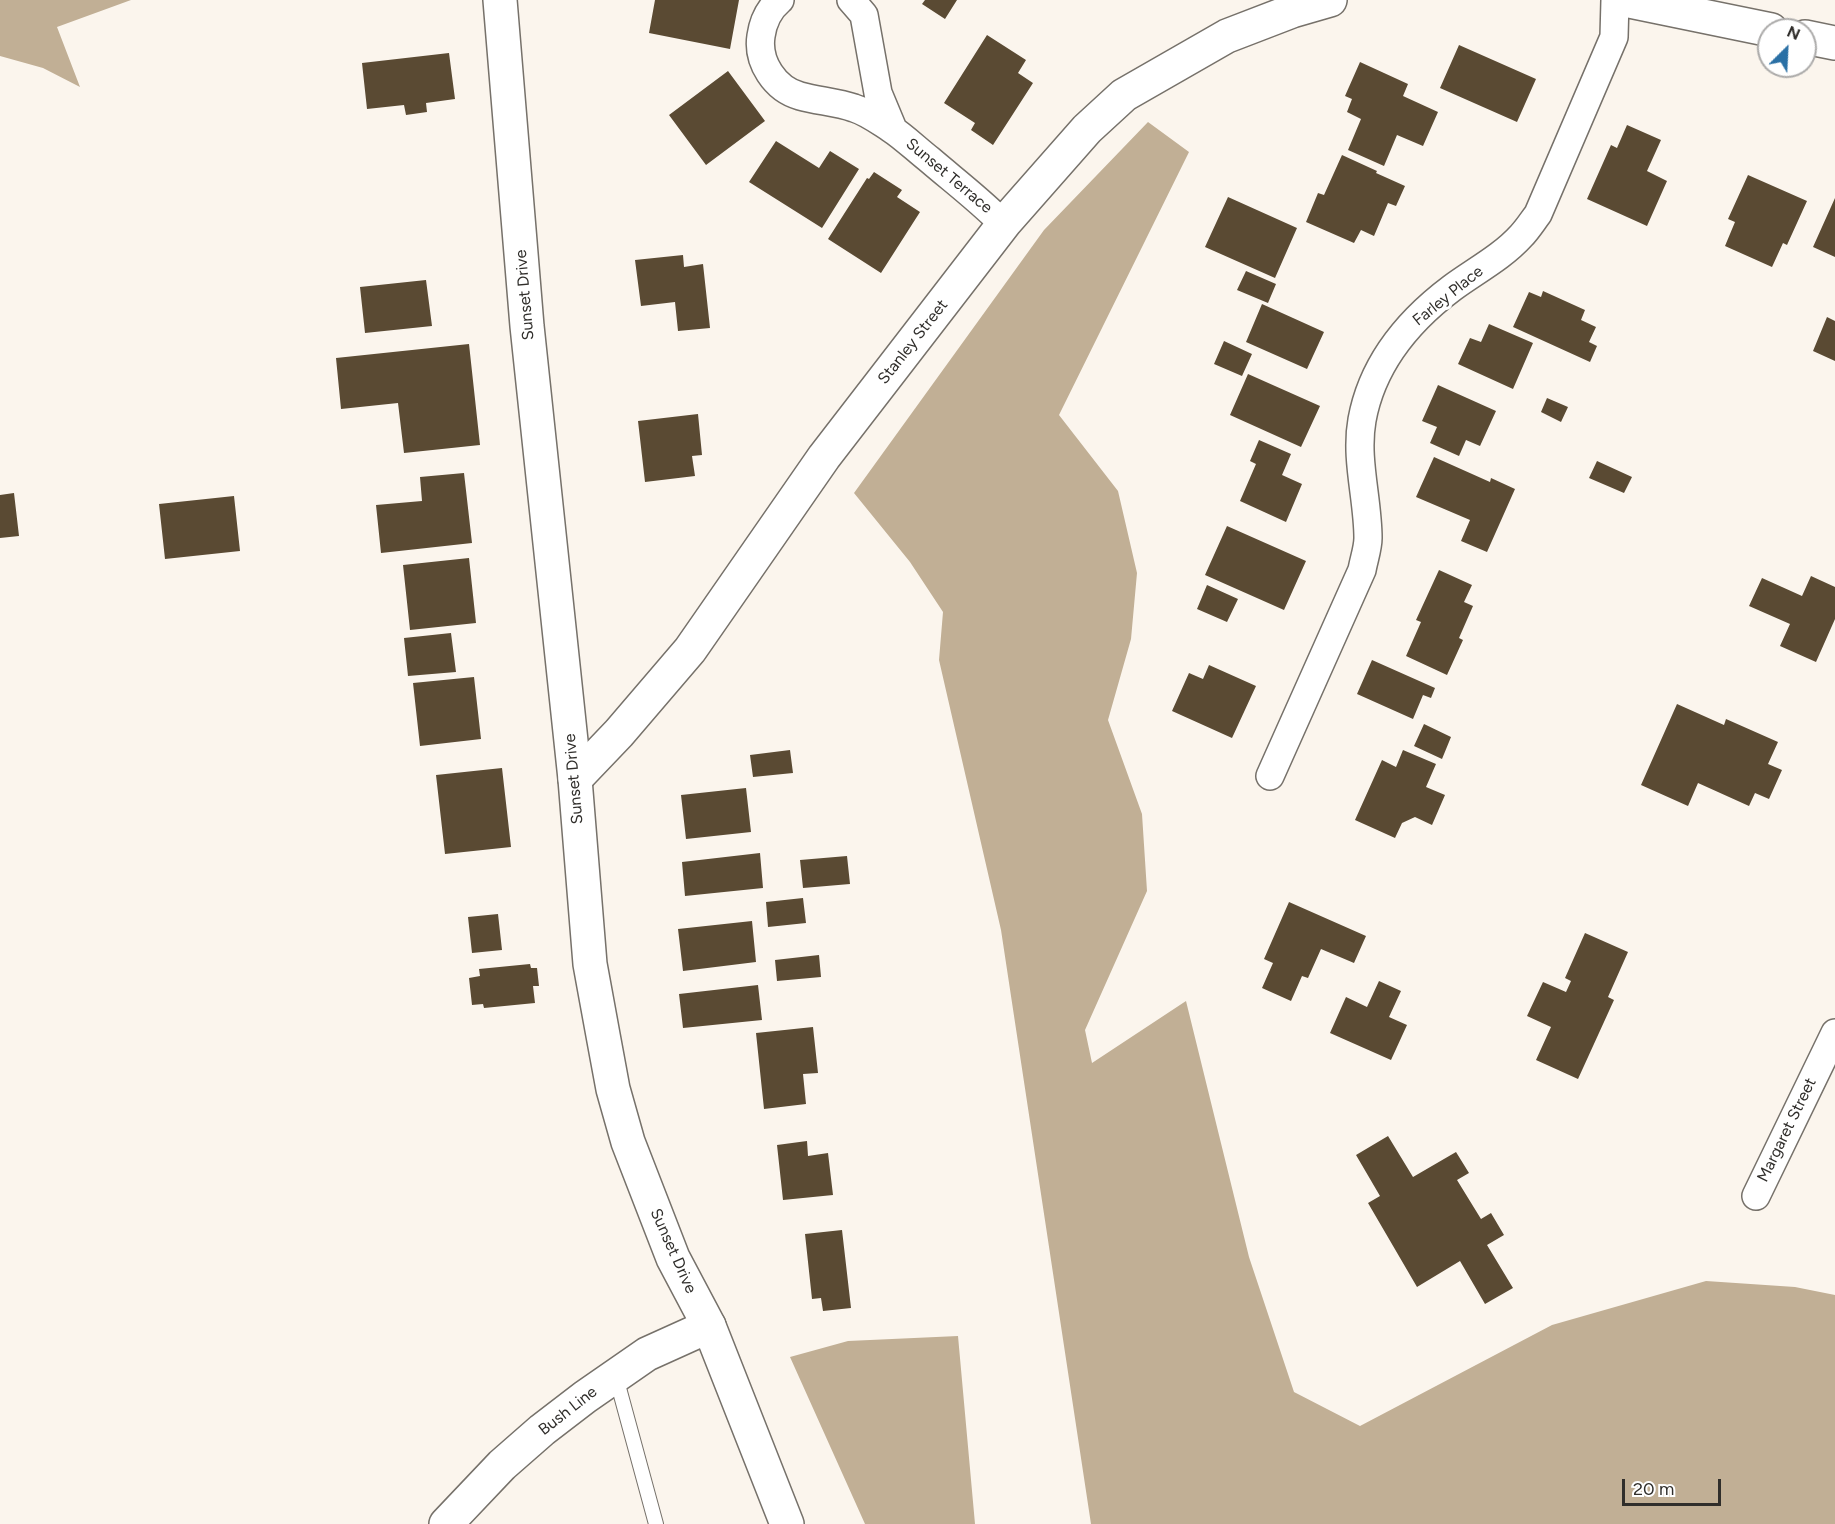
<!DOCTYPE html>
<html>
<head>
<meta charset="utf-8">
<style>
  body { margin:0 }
  #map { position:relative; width:1835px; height:1524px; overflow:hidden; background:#fbf5ed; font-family:Figtree,sans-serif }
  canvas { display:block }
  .north { position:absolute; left:1757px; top:18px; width:60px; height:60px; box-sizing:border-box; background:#fff; border:2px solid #acabaa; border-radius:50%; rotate:24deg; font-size:16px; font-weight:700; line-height:24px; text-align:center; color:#302e2b }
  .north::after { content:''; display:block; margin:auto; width:21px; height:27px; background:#2a70a5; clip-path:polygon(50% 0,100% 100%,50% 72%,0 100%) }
  .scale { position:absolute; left:1622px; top:1479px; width:99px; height:27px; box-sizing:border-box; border:3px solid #302e2b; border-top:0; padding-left:8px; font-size:18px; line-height:21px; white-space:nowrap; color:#302e2b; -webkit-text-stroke:4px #fff; paint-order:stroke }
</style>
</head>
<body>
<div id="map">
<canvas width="1835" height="1524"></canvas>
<div class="north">N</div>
<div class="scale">20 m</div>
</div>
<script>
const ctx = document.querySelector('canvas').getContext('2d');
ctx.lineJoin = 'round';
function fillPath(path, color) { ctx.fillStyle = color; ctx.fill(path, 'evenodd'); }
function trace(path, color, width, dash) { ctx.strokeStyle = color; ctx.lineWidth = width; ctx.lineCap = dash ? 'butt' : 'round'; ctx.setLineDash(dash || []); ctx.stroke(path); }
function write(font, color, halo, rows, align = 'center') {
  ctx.font = font + ' Figtree,sans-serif'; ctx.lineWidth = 6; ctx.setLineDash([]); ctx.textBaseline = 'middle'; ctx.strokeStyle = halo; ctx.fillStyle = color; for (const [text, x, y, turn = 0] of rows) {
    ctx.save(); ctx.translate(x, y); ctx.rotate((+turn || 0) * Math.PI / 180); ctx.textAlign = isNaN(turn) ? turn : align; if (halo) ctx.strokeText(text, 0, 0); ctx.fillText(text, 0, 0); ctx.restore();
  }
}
const forest = new Path2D(`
  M 0,0 L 131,0 L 57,27 L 80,87 L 43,68 L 0,56 Z
  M 1148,122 L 1189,152 L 1059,415 L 1118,491 L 1137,573 L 1131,639 L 1108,720 L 1142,814 L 1147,891 L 1085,1030 L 1092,1063 L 1186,1001 L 1249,1257 L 1294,1392 L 1360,1426 L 1552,1325 L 1706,1281 L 1795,1287 L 1835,1295 L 1835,1524 L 1091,1524 L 1001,930 L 939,660 L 943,612 L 910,562 L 854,493 L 1044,230 Z
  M 958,1336 L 975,1524 L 865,1524 L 790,1357 L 848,1341 Z`);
const building = new Path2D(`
  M 655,0 L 739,0 L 730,49 L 649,33 Z
  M 925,0 L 957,0 L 945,19 L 922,4 Z
  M 987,35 L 1026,60 L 1018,73 L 1033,83 L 993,145 L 971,130 L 975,123 L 944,103 Z
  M 1459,45 L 1536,79 L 1517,122 L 1440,88 Z
  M 449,53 L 455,99 L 426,103 L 427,112 L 406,115 L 404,105 L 367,109 L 362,63 Z
  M 1360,62 L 1408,84 L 1403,96 L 1438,112 L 1423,146 L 1397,135 L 1384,166 L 1348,150 L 1361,119 L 1347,112 L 1352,99 L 1345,96 Z
  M 728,71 L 765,121 L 706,165 L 669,115 Z
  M 1627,125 L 1661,140 L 1647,171 L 1667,181 L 1647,226 L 1587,199 L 1611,145 L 1617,148 Z
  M 776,141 L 819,168 L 830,151 L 859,169 L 822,228 L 749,182 Z
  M 1342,155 L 1377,171 L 1376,173 L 1405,186 L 1396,206 L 1388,203 L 1374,236 L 1361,230 L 1354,243 L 1306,222 L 1318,193 L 1324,195 Z
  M 874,172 L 902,190 L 897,197 L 920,212 L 881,273 L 828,239 L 867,178 L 869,179 Z
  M 1748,175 L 1807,201 L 1787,245 L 1783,243 L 1772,267 L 1725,246 L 1735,222 L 1728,219 Z
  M 1228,197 L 1297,228 L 1275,278 L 1205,247 Z
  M 1835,198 L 1835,257 L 1813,247 Z
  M 683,255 L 684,267 L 703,264 L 710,328 L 678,331 L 675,302 L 641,306 L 635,260 Z
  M 1246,271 L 1276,284 L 1268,303 L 1237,290 Z
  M 426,280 L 432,326 L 365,333 L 360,287 Z
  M 1543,291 L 1585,310 L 1581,320 L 1596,327 L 1589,342 L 1597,346 L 1590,362 L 1513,327 L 1529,292 L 1541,297 Z
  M 1262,304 L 1324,332 L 1307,369 L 1246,342 Z
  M 1827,317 L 1835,321 L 1835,361 L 1813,351 Z
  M 1489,324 L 1533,343 L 1513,389 L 1458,364 L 1470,338 L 1481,342 Z
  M 1224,341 L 1252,354 L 1242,376 L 1214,364 Z
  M 469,344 L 480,445 L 404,453 L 398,403 L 341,409 L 336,358 Z
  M 1248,374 L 1320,406 L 1301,447 L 1230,415 Z
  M 1438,385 L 1496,411 L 1480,446 L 1466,440 L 1459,456 L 1430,443 L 1437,427 L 1422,421 Z
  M 1547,398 L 1568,407 L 1561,422 L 1541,412 Z
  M 698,414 L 702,455 L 692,456 L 695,476 L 645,482 L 638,421 Z
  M 1259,440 L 1291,454 L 1282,475 L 1302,484 L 1286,522 L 1240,501 L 1256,464 L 1250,461 Z
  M 1434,457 L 1490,482 L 1491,478 L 1515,489 L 1487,552 L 1461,541 L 1470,520 L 1416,497 Z
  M 1597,461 L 1632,477 L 1624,493 L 1589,478 Z
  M 464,473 L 472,543 L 381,553 L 376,505 L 422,501 L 420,477 Z
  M 14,493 L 19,536 L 0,538 L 0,495 Z
  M 234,496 L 240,551 L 165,559 L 159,504 Z
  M 1227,526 L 1306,561 L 1284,610 L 1205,575 Z
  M 469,558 L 476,623 L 410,630 L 403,565 Z
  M 1439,570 L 1472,585 L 1464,602 L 1473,606 L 1459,638 L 1463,640 L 1447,675 L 1406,656 L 1421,622 L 1416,620 Z
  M 1811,576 L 1835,587 L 1835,619 L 1816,662 L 1780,646 L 1790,624 L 1749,606 L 1762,578 L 1802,596 Z
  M 1207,585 L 1238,599 L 1227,622 L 1197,609 Z
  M 451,633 L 456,672 L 408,676 L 404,638 Z
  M 1372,660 L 1435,688 L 1431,698 L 1423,695 L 1413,719 L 1357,694 Z
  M 1209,665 L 1256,686 L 1232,738 L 1172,711 L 1189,673 L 1203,679 Z
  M 474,677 L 481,739 L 420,746 L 413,683 Z
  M 1677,704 L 1724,725 L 1726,719 L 1778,742 L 1768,764 L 1782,770 L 1769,799 L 1755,793 L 1749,806 L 1698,783 L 1688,806 L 1641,785 Z
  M 1424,724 L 1451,737 L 1442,759 L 1414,746 Z
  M 790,750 L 793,773 L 753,777 L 750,755 Z
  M 1403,750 L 1436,764 L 1426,787 L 1445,795 L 1432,825 L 1415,817 L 1402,823 L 1395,838 L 1355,820 L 1382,760 L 1396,767 Z
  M 502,768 L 511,847 L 445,854 L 436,775 Z
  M 746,788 L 751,832 L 686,839 L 681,795 Z
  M 760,853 L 763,888 L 685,896 L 682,862 Z
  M 847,856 L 850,884 L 803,888 L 800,860 Z
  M 803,898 L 806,923 L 768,927 L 766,902 Z
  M 1289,902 L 1366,936 L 1354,963 L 1321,949 L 1308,978 L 1302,976 L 1291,1001 L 1262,988 L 1273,963 L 1264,959 Z
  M 498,914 L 502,950 L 472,953 L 468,917 Z
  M 752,921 L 756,962 L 683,971 L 678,929 Z
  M 1585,933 L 1628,952 L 1608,997 L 1614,1000 L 1578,1079 L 1536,1060 L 1551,1027 L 1527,1016 L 1543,982 L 1566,992 L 1571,981 L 1565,978 Z
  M 819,955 L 821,977 L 777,981 L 775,960 Z
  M 530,964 L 531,968 L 537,968 L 539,986 L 533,986 L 535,1003 L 484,1008 L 483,1004 L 472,1005 L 469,978 L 480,976 L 479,969 Z
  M 1379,981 L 1401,991 L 1389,1017 L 1407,1025 L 1391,1060 L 1330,1033 L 1346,997 L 1367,1007 Z
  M 758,985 L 762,1020 L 683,1028 L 679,994 Z
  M 813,1027 L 818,1073 L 803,1074 L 806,1104 L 764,1109 L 756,1033 Z
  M 1388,1136 L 1413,1177 L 1456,1152 L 1469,1173 L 1457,1180 L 1481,1219 L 1491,1213 L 1504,1235 L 1487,1245 L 1513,1288 L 1485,1304 L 1460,1261 L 1417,1287 L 1368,1203 L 1380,1196 L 1356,1155 Z
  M 807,1141 L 808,1156 L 828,1153 L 833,1195 L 783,1200 L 777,1145 Z
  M 842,1230 L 851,1308 L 823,1311 L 821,1298 L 812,1299 L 805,1234 Z`);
const service = new Path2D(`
  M 616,1377 L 656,1524`);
const minor = new Path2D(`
  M 780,0 C 769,9 763,22 761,36 C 757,62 775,89 800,96 C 818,101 837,102 854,108 C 867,112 879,121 890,128 C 904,137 917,150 930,160 C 951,178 973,195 993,214 L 1006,221
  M 851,0 L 864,15 L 878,93 L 893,129
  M 1270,776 L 1362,570 C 1364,559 1368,548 1368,538 C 1368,499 1355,459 1362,420 C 1372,365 1408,321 1452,288 C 1475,271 1502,257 1521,236 C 1527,230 1532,222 1538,214 L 1614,37 L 1615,0
  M 1756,1196 L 1835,1033`);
const tertiary = new Path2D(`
  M 1625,0 L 1771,30
  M 1805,37 L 1835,43
  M 575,779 L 619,733 L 690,650 L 824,457 L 1006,221 L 1087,129 L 1124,95 L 1227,36 L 1292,11 L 1330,0
  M 446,1524 L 502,1465 L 542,1430 L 585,1397 L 647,1354 L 709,1326`);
const secondary = new Path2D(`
  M 500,0 L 527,326 L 575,779 L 590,964 L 603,1035 L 613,1089 L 628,1142 L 673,1258 L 709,1326 L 787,1524`);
const streetNames = [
  ["Sunset Terrace",949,176,40],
  ["Sunset Drive",525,295,-95],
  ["Farley Place",1448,296,-39],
  ["Stanley Street",913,342,-52],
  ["Sunset Drive",574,779,-95],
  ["Margaret Street",1787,1130,-64],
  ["Sunset Drive",673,1251,66],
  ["Bush Line",568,1411,-38]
];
fillPath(forest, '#c1af95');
fillPath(building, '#5a4a33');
trace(service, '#76716a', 16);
trace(minor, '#76716a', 30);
trace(tertiary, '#76716a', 36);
trace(secondary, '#76716a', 36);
trace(service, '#fff', 14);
trace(minor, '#fff', 27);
trace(tertiary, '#fff', 33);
trace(secondary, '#fff', 33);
write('16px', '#302e2b', '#fff', streetNames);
</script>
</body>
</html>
